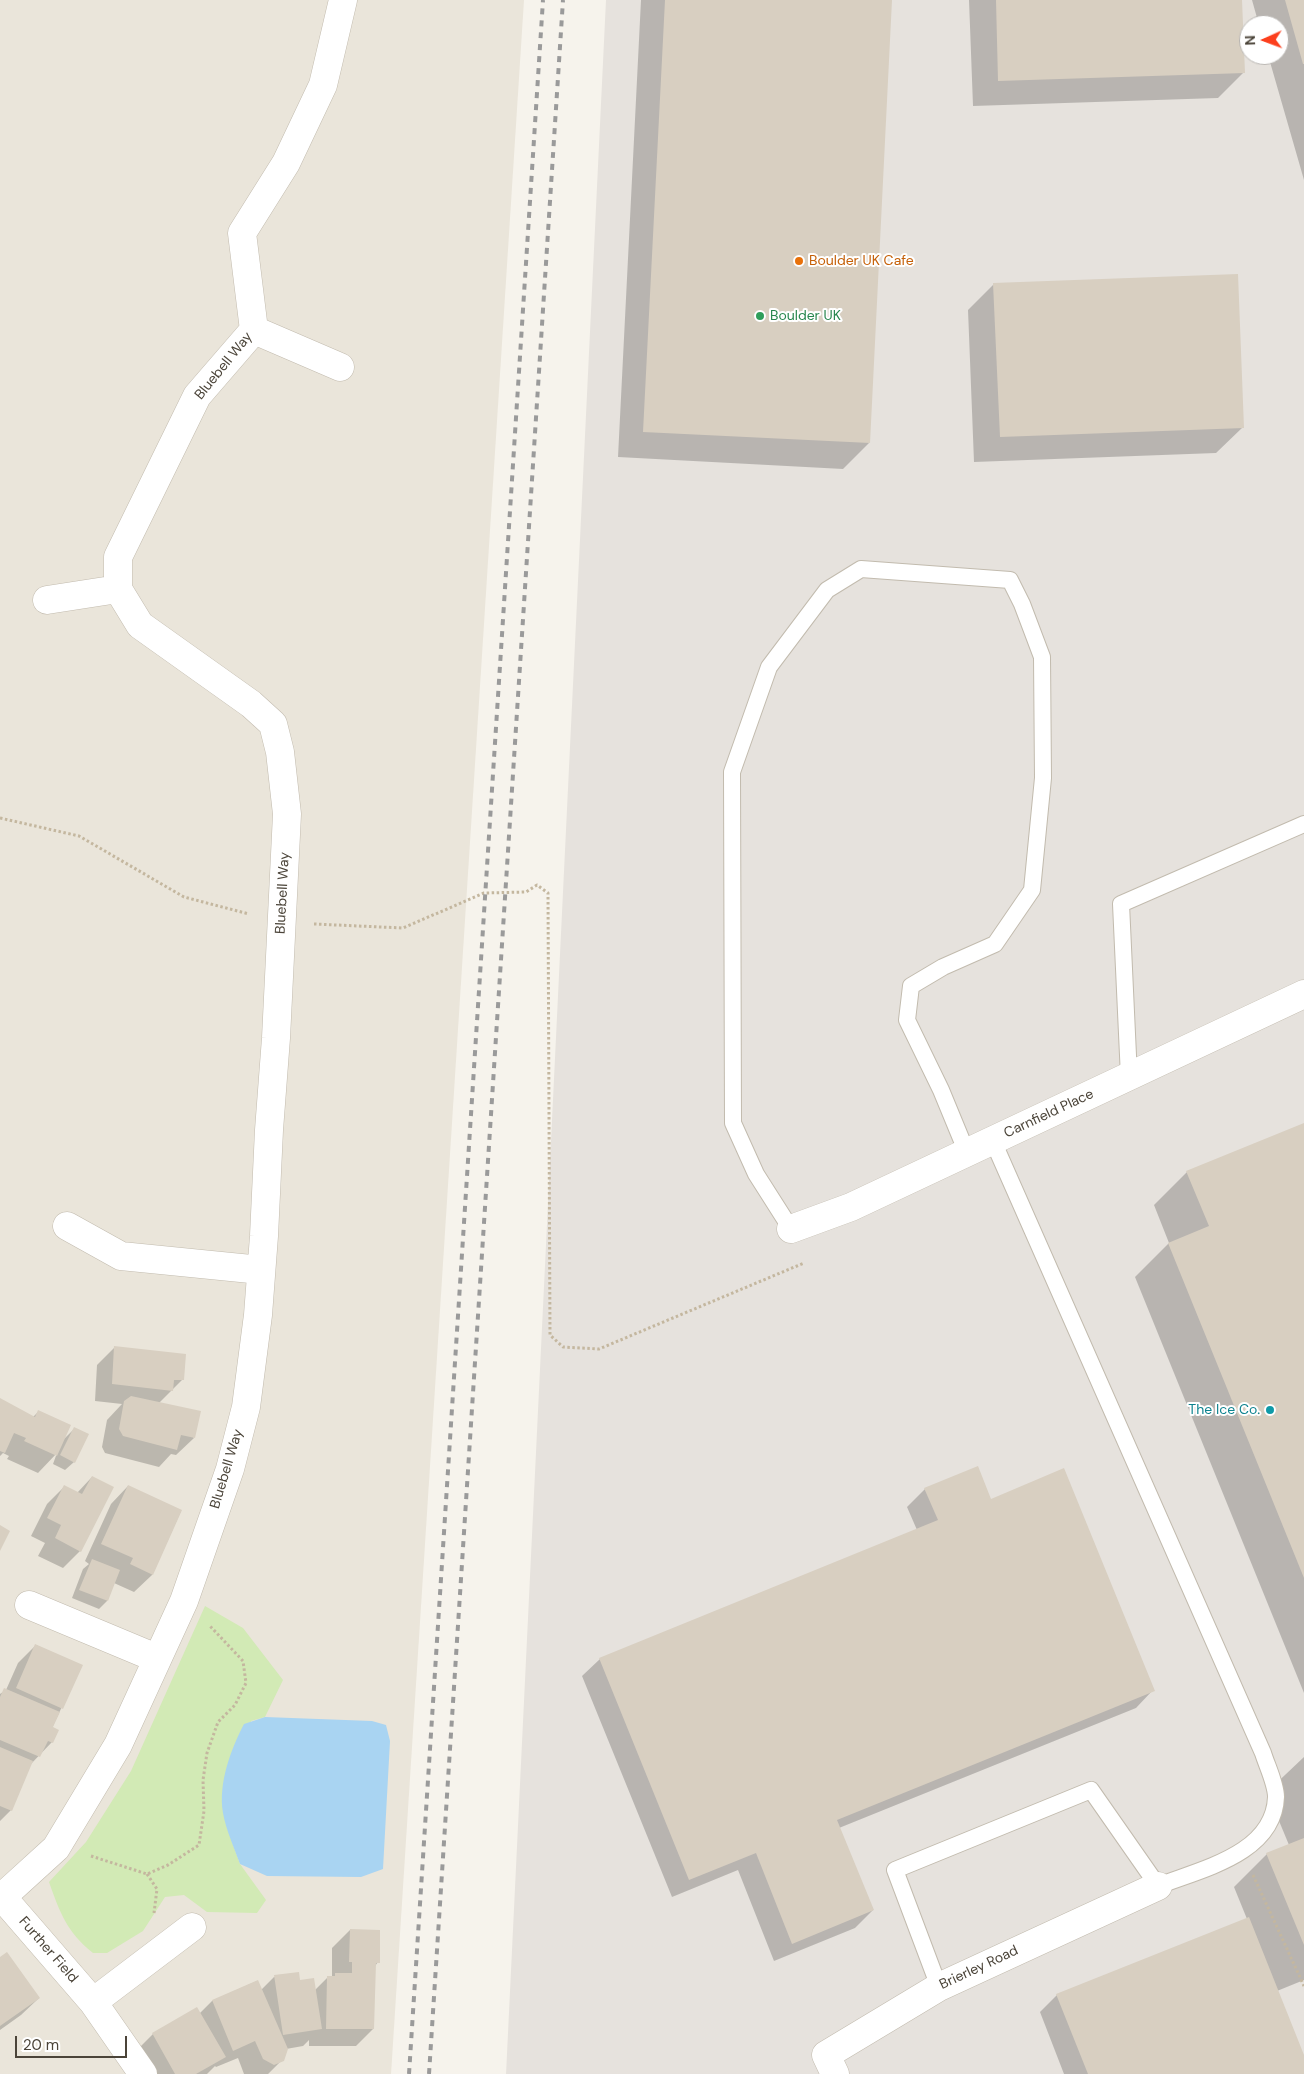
<!DOCTYPE html>
<html>
<head>
<meta charset="utf-8">
<style>
  body { margin:0 }
  #map { position:relative; width:1304px; height:2074px; overflow:hidden; background:#f6f3ec; font-family:"DM Sans",sans-serif }
  canvas { display:block }
  .north { position:absolute; left:1239px; top:15px; width:50px; height:50px; box-sizing:border-box; background:#fff; border:1px solid #b7b4b0; border-radius:50%; rotate:268deg; font-size:14px; font-weight:700; line-height:20px; text-align:center; color:#4b4439 }
  .north::after { content:''; display:block; margin:auto; width:18px; height:22px; background:#fc3f1d; clip-path:polygon(50% 0,100% 100%,50% 72%,0 100%) }
  .scale { position:absolute; left:15px; top:2036px; width:112px; height:22px; box-sizing:border-box; border:2px solid #4b4439; border-top:0; padding-left:6px; font-size:15px; line-height:18px; white-space:nowrap; color:#4b4439; -webkit-text-stroke:4px #fff; paint-order:stroke }
</style>
</head>
<body>
<div id="map">
<canvas width="1304" height="2074"></canvas>
<div class="north">N</div>
<div class="scale">20 m</div>
</div>
<script>
const ctx = document.querySelector('canvas').getContext('2d');
ctx.lineJoin = 'round';
function fillPath(path, color) { ctx.fillStyle = color; ctx.fill(path, 'evenodd'); }
function trace(path, color, width, dash) { ctx.strokeStyle = color; ctx.lineWidth = width; ctx.lineCap = dash ? 'butt' : 'round'; ctx.setLineDash(dash || []); ctx.stroke(path); }
function write(font, color, halo, rows, align = 'center') {
  ctx.font = font + ' "DM Sans",sans-serif'; ctx.lineWidth = 4; ctx.setLineDash([]); ctx.textBaseline = 'middle'; ctx.strokeStyle = halo; ctx.fillStyle = color; for (const [text, x, y, turn = 0] of rows) {
    ctx.save(); ctx.translate(x, y); ctx.rotate((+turn || 0) * Math.PI / 180); ctx.textAlign = isNaN(turn) ? turn : align; if (halo) ctx.strokeText(text, 0, 0); ctx.fillText(text, 0, 0); ctx.restore();
  }
}
const residential = new Path2D(`
  M 0,0 L 524,0 L 391,2074 L 0,2074 Z`);
const industrial = new Path2D(`
  M 606,0 L 1304,0 L 1304,2074 L 506,2074 ZM 1249,25 L 1279,25 L 1279,55 L 1249,55 Z`);
const green = new Path2D(`
  M 205,1606 L 243,1628 L 283,1680 L 265,1717 L 251,1721 L 232,1842 L 240,1864 L 266,1900 L 257,1913 L 207,1912 L 184,1895 L 165,1897 L 143,1931 L 107,1953 L 93,1953 C 67,1932 60,1913 49,1882 L 86,1842 L 131,1771 Z`);
const water = new Path2D(`
  M 265,1717 L 372,1721 L 386,1725 L 390,1741 L 383,1869 L 361,1877 L 267,1876 L 240,1864 C 234,1847 226,1830 223,1813 C 218,1783 231,1749 244,1724 Z`);
const shadow = new Path2D(`
  M 641,0 L 891,0 L 869,443 L 843,469 L 618,457 Z
  M 969,0 L 1241,0 L 1244,72 L 1218,98 L 973,106 Z
  M 1252,0 L 1304,0 L 1304,180 L 1268,55 L 1279,55 L 1279,25 L 1259,25 Z
  M 994,284 L 1242,428 L 1216,453 L 974,462 L 968,310 Z
  M 1304,1124 L 1304,1693 L 1135,1277 L 1169,1243 L 1154,1205 L 1187,1172 Z
  M 115,1347 L 182,1380 L 159,1403 L 194,1438 L 176,1455 L 171,1454 L 159,1467 L 105,1453 L 102,1447 L 107,1420 L 122,1404 L 95,1401 L 97,1365 Z
  M 0,1400 L 33,1417 L 38,1412 L 62,1441 L 75,1428 L 74,1462 L 65,1470 L 53,1464 L 57,1453 L 38,1473 L 7,1459 L 9,1456 L 3,1453 L 0,1456 Z
  M 92,1477 L 80,1551 L 63,1568 L 38,1556 L 45,1543 L 31,1536 L 47,1504 L 64,1487 L 77,1493 Z
  M 128,1486 L 181,1511 L 152,1575 L 134,1592 L 114,1583 L 107,1601 L 99,1609 L 72,1598 L 83,1569 L 89,1564 L 85,1561 L 111,1504 Z
  M 925,1489 L 991,1500 L 1153,1690 L 1136,1708 L 839,1828 L 873,1910 L 855,1928 L 774,1961 L 738,1870 L 672,1897 L 582,1676 L 600,1659 L 917,1530 L 907,1507 Z
  M 36,1645 L 81,1666 L 52,1728 L 52,1742 L 30,1765 L 11,1810 L 0,1821 L 0,1694 L 6,1690 L 18,1663 Z
  M 1304,1757 L 1304,1980 L 1277,1991 L 1304,2059 L 1304,2074 L 1064,2074 L 1040,2012 L 1057,1995 L 1247,1919 L 1234,1887 L 1267,1854 L 1289,1845 L 1267,1792 Z
  M 350,1930 L 378,1962 L 375,1966 L 373,2029 L 356,2046 L 309,2046 L 309,2040 L 303,2046 L 286,2049 L 282,2060 L 268,2074 L 244,2074 L 238,2058 L 216,2067 L 215,2066 L 207,2074 L 148,2074 L 136,2051 L 153,2034 L 200,2013 L 212,2001 L 257,1981 L 261,1990 L 274,1977 L 299,1982 L 315,1990 L 328,1977 L 332,1977 L 332,1948 Z
  M 0,1958 L 39,1998 L 21,2015 L 0,2030 Z`);
const building = new Path2D(`
  M 665,0 L 892,0 L 870,443 L 643,432 Z
  M 996,0 L 1242,0 L 1245,73 L 998,81 Z
  M 1285,0 L 1304,0 L 1304,64 L 1303,64 Z
  M 1238,274 L 1244,428 L 1000,437 L 993,283 Z
  M 1304,1123 L 1304,1578 L 1168,1243 L 1209,1226 L 1186,1171 Z
  M 114,1346 L 186,1354 L 184,1380 L 174,1380 L 173,1391 L 112,1384 Z
  M 131,1396 L 201,1411 L 195,1438 L 181,1435 L 177,1450 L 123,1436 L 119,1429 L 124,1401 Z
  M 0,1398 L 35,1417 L 38,1410 L 71,1425 L 57,1456 L 24,1441 L 26,1438 L 14,1433 L 5,1453 L 0,1451 Z
  M 74,1427 L 89,1434 L 75,1463 L 60,1455 Z
  M 978,1466 L 991,1499 L 1064,1468 L 1155,1691 L 837,1820 L 874,1910 L 792,1944 L 756,1853 L 689,1880 L 599,1658 L 938,1520 L 924,1488 Z
  M 92,1476 L 114,1487 L 81,1552 L 55,1538 L 61,1525 L 47,1518 L 64,1485 L 82,1494 Z
  M 128,1485 L 182,1510 L 153,1575 L 130,1564 L 133,1558 L 101,1544 Z
  M 0,1525 L 10,1531 L 0,1551 Z
  M 92,1559 L 120,1570 L 108,1601 L 79,1590 Z
  M 35,1644 L 83,1665 L 63,1709 L 16,1688 Z
  M 4,1688 L 60,1712 L 53,1727 L 59,1730 L 53,1743 L 48,1741 L 40,1757 L 0,1740 L 0,1697 Z
  M 0,1747 L 33,1761 L 12,1811 L 0,1806 Z
  M 1304,1838 L 1304,1945 L 1266,1853 Z
  M 1249,1917 L 1304,2055 L 1304,2074 L 1088,2074 L 1056,1994 Z
  M 350,1929 L 380,1930 L 380,1963 L 376,1963 L 374,2029 L 326,2029 L 327,1976 L 335,1976 L 335,1973 L 352,1973 L 352,1962 L 349,1962 Z
  M 7,1952 L 40,1998 L 0,2026 L 0,1957 Z
  M 299,1972 L 300,1980 L 314,1978 L 322,2029 L 283,2035 L 274,1975 Z
  M 258,1980 L 288,2049 L 284,2061 L 274,2065 L 263,2059 L 255,2041 L 233,2051 L 212,2000 Z
  M 197,2007 L 226,2057 L 196,2074 L 175,2074 L 152,2033 Z`);
const path = new Path2D(`
  M 0,818 L 79,836 L 184,897 L 249,914
  M 314,924 L 403,928 L 484,893 L 526,892 L 537,885 L 548,893 L 550,1335 L 563,1347 L 599,1349 L 804,1263
  M 91,1856 L 147,1874 L 168,1865 L 199,1845 L 204,1811 L 203,1780 L 207,1753 L 218,1722 L 235,1705 L 246,1683 L 243,1661 L 210,1626
  M 147,1874 L 157,1889 L 154,1913
  M 1253,1875 L 1304,1986`);
const service = new Path2D(`
  M 1129,1077 L 1121,904 L 1304,824
  M 791,1229 L 756,1174 L 733,1123 L 732,772 L 769,667 L 827,590 L 861,569 L 1010,580 L 1022,604 L 1042,657 L 1043,778 L 1032,890 L 995,944 L 943,967 L 911,986 L 907,1020 L 941,1090 L 967,1153
  M 939,1987 L 895,1870 L 1091,1790 L 1158,1886 C 1201,1869 1274,1854 1276,1797 C 1276,1784 1267,1766 1263,1753 L 993,1141`);
const minor = new Path2D(`
  M 254,330 L 340,367
  M 47,600 L 118,589
  M 67,1226 L 121,1256 L 261,1270
  M 791,1229 L 851,1207 L 1304,994
  M 29,1605 L 156,1658
  M 3,1898 L 93,2002 L 143,2074
  M 0,1899 L 56,1848 L 118,1745 L 184,1601 L 230,1469 L 246,1407 L 258,1315 L 264,1236 L 269,1130 L 276,1038 L 287,814 L 280,752 L 273,724 L 251,704 L 140,625 L 118,589 L 118,557 L 197,396 L 254,330 L 242,233 L 286,163 L 323,85 L 343,0
  M 93,2002 L 192,1927
  M 835,2074 L 826,2055 L 939,1987 L 1158,1886`);
const rail = new Path2D(`
  M 409,2074 L 543,0
  M 429,2074 L 563,0`);
const markers = [
  [799,261,5,"#e8710a"],
  [760,316,5,"#2e9e5b"],
  [1270,1410,5,"#0f9aa8"]
];
const foodNames = [
  ["Boulder UK Cafe",809,261]
];
const leisureNames = [
  ["Boulder UK",770,316]
];
const streetNames = [
  ["Bluebell Way",224,366,-51],
  ["Bluebell Way",283,893,-87],
  ["Carnfield Place",1049,1114,-25],
  ["Bluebell Way",227,1469,-73],
  ["Further Field",48,1950,49],
  ["Brierley Road",979,1968,-25]
];
const cultureNames = [
  ["The Ice Co.",1260,1410]
];
fillPath(residential, '#eae5da');
fillPath(industrial, '#e6e2dd');
fillPath(green, '#d2eab5');
fillPath(water, '#a9d4f2');
fillPath(shadow, '#0003');
fillPath(building, '#d8cfc1');
trace(service, '#c2bbae', 18);
trace(minor, '#c2bbae', 29);
trace(path, '#c4b79f', 3, [2.5, 2.5]);
trace(service, '#fff', 16);
trace(minor, '#fff', 28);
trace(rail, '#9a9a9a', 4, [6, 6]);
for (const [x, y, r, color] of markers) { const dot = new Path2D(); dot.arc(x, y, r, 0, 2 * Math.PI); ctx.fillStyle = color; ctx.fill(dot); trace(dot, '#fff', 2); }
write('14px', '#c56008', '#fff', foodNames, 'left');
write('14px', '#27864d', '#fff', leisureNames, 'left');
write('14px', '#4b4439', '#fff', streetNames);
write('14px', '#0d838f', '#fff', cultureNames, 'right');
</script>
</body>
</html>
